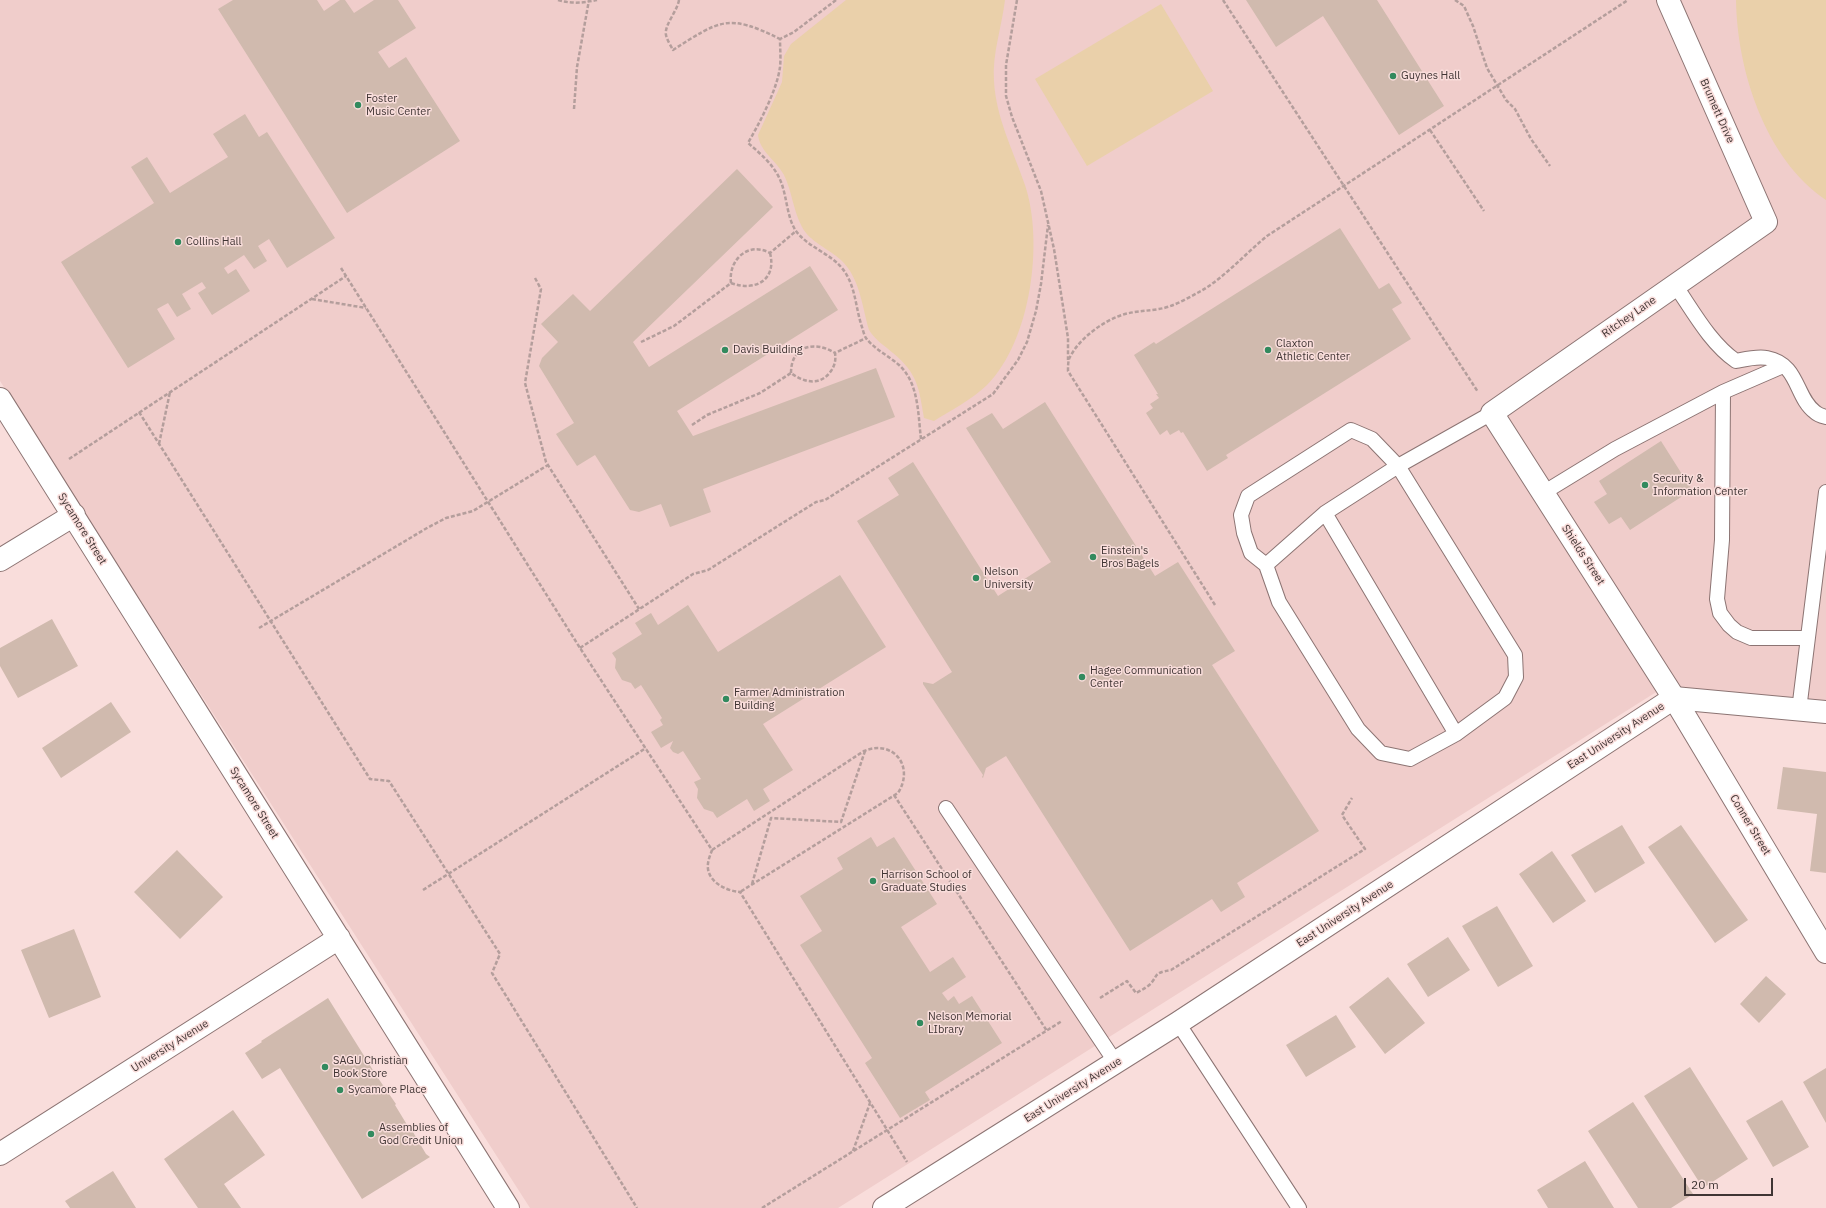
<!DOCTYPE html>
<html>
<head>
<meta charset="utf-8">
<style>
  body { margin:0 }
  #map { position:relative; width:1826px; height:1208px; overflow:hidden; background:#f9dddb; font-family:"IBM Plex Sans",sans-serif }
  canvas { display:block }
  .scale { position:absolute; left:1684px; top:1178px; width:89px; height:18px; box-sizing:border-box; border:2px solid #403534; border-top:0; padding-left:5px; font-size:12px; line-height:14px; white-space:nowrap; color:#403534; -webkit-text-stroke:3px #f9dddb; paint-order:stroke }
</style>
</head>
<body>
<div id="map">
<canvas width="1826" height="1208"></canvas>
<div class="scale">20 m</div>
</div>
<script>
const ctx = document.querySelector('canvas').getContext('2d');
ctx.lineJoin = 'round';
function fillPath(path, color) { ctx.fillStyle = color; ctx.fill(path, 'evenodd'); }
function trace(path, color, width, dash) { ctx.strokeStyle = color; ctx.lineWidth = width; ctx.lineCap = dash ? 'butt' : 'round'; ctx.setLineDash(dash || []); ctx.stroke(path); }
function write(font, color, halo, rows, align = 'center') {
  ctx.font = font + ' "IBM Plex Sans",sans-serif'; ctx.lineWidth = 3; ctx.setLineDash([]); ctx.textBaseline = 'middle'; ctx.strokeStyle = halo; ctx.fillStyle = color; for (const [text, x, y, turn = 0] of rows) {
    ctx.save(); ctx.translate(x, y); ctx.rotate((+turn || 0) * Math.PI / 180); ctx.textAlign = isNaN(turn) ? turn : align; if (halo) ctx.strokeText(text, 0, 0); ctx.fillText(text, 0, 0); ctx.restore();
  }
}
const built = new Path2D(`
  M 0,0 L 1826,0 L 1826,703 L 1661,689 L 838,1208 L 530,1208 L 0,381 Z`);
const green = new Path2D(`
  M 846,0 L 1005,0 C 1002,26 992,54 994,81 C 996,118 1013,150 1025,185 C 1044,242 1031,341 987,385 C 974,398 950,411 934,421 L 924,418 C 919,388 918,374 893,353 C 885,346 875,340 869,330 C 862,306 860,278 841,260 C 829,249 810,242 802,227 C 793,210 792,191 784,175 C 776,160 760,152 758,135 L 778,91 L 782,82 L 784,56 L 791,44 Z
  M 1736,0 L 1826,0 L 1826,200 C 1765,159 1737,70 1736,0 Z
  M 1161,4 L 1213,91 L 1087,166 L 1035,79 Z`);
const building = new Path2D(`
  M 233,0 L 317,0 L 324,11 L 340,0 L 345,0 L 354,13 L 374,0 L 398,0 L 416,28 L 378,52 L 389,68 L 406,57 L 460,141 L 347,213 L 218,9 Z
  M 1246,0 L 1377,0 L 1444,106 L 1399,135 L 1323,16 L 1276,47 Z
  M 245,114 L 259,137 L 267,132 L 335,238 L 287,268 L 269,239 L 258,246 L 267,261 L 254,269 L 244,255 L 224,268 L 228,274 L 236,269 L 250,291 L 212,315 L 198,293 L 206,288 L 202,282 L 182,294 L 191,309 L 177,317 L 168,303 L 157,309 L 175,339 L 128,368 L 61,262 L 154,203 L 131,167 L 147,157 L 170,193 L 228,157 L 213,134 Z
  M 737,169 L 773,207 L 633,342 L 649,367 L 810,266 L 838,310 L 677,411 L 693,436 L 876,368 L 895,417 L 703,489 L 711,512 L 670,527 L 661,504 L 639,512 L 630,510 L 595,455 L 577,466 L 556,434 L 574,423 L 539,366 L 542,358 L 558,342 L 541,324 L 573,294 L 590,311 Z
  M 1340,228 L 1379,289 L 1389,283 L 1402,303 L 1392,309 L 1411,339 L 1226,455 L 1228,458 L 1207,471 L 1183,432 L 1181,433 L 1179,430 L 1170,435 L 1167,430 L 1160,435 L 1146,413 L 1153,408 L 1150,404 L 1159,398 L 1156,394 L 1158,394 L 1134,355 L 1154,342 L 1156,344 Z
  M 1045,402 L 1155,576 L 1178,562 L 1235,651 L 1212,665 L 1319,831 L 1237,883 L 1245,897 L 1221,912 L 1212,899 L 1130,951 L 1006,756 L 986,768 L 983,778 L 982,777 L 983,775 L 923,684 L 923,682 L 933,684 L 952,672 L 857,521 L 899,495 L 888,478 L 913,462 L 998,596 L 1051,562 L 966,428 L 992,413 L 1003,429 Z
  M 1661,441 L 1692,490 L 1630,530 L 1621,517 L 1609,524 L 1594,502 L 1607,494 L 1599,481 Z
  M 840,575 L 886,647 L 763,724 L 793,770 L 763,789 L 770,801 L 754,811 L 747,799 L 717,818 L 713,812 L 704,809 L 697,798 L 698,789 L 694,782 L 701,779 L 683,751 L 678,754 L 673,752 L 670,748 L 673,741 L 661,748 L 651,732 L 663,725 L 660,720 L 662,718 L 641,685 L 635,689 L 631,683 L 622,680 L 615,668 L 616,659 L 612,653 L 642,634 L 635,623 L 651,613 L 658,625 L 688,605 L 718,652 Z
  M 52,619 L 78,666 L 18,698 L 0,666 L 0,648 Z
  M 111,702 L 131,732 L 61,778 L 42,748 Z
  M 1783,767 L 1826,772 L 1826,873 L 1810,871 L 1817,814 L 1777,809 Z
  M 1622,825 L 1645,863 L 1595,893 L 1571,855 Z
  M 1681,825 L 1748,920 L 1715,943 L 1648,847 Z
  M 871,837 L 877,847 L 894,837 L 937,904 L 901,927 L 930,972 L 953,957 L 966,977 L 942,993 L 948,1001 L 954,996 L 959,1004 L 972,996 L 1002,1043 L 925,1092 L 930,1100 L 900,1118 L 865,1063 L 872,1058 L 800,945 L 822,931 L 800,896 L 843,869 L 837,858 Z
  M 177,850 L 223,897 L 180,939 L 134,892 Z
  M 1552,851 L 1586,901 L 1553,923 L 1519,874 Z
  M 1497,906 L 1533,966 L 1498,987 L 1462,926 Z
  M 74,929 L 101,997 L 49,1018 L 21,950 Z
  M 1448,937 L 1470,970 L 1428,997 L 1407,964 Z
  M 1766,976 L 1786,994 L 1759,1023 L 1740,1004 Z
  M 1388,977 L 1425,1023 L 1385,1054 L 1349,1007 Z
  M 328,998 L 376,1075 L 377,1074 L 379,1078 L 378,1078 L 396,1104 L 395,1105 L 409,1128 L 410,1127 L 426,1154 L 430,1157 L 362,1199 L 280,1068 L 262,1079 L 245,1053 L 262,1042 L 261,1041 Z
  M 1336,1015 L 1356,1047 L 1306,1077 L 1286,1045 Z
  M 1690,1067 L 1748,1159 L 1703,1188 L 1644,1096 Z
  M 1826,1068 L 1826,1123 L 1803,1082 Z
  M 1782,1100 L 1809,1147 L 1773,1167 L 1746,1121 Z
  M 1633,1102 L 1693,1194 L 1671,1208 L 1638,1208 L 1588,1131 Z
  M 233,1110 L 265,1155 L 224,1184 L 241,1208 L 198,1208 L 164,1159 Z
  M 1585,1161 L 1614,1208 L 1548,1208 L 1537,1190 Z
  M 113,1171 L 136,1208 L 70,1208 L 65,1201 Z`);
const path = new Path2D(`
  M 558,0 C 571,4 583,3 597,0
  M 679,0 C 677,12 664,25 666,35 C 667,40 671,46 673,50 C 720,20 728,13 780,39
  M 836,0 L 794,32 L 780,39 C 780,48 781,58 780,67 C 777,90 760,122 748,143 C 761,154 775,166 781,182 C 787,197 787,218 796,231 C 808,247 829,253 841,267 C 856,284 855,307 862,327 C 863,330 864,335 866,338 C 874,349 889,356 899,365 C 919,383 918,415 921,439
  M 1017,0 L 1006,65 L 1006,96 L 1012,117 L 1041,191 L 1054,249 L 1068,338 L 1068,360
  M 1223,0 L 1478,392
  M 1455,0 L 1464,6 L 1473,26 L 1487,68 L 1506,100 L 1515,109 L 1531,139 L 1550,166
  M 574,109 L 577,67 L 589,0
  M 1430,130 L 1484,211
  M 341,268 L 580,648 L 712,850 C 710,856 707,862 708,869 C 710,883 727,891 740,892 L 907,1162
  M 535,278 L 541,289 L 525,383 L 546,462 L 639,609
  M 731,283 C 755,292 777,280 770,253
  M 312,299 L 366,308
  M 641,342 L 674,326 L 731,283 C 728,260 748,241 770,253 L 796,231
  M 791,373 C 791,346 814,340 835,353
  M 139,412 L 370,779 L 389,781 L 500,954 L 492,973 L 637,1208
  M 692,425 L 707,415 L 760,393 L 791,373 C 804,383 821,386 831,371 C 835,365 836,360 835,353 L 866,338
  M 159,444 L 170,392
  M 69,459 L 346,276
  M 1215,605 L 1068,371 C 1068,367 1068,363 1069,359 C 1078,339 1104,320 1125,314 C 1137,311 1147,311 1159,309 C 1173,307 1188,298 1201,291 C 1225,277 1245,254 1267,236 L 1628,0
  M 259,628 L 427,528 L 446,518 L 473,511 L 548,465
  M 580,648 L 693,574 L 708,570 L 816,502 L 825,500 L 993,394 L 1018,360 L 1027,342 L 1036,311 L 1041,284 L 1048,225
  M 894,795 L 1047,1031
  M 712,850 L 864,751 C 893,739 915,766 898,793 L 740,892
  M 752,884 L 771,818 L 841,822 L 865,751
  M 423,890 L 646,748
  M 1100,998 L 1127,981 L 1136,993 C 1140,991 1144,989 1148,986 C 1159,977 1151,973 1171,970 L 1365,849 L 1342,815 L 1352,798
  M 853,1151 L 870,1103
  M 762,1208 L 1062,1021`);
const service = new Path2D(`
  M 1675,285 C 1693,311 1710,343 1736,361 C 1746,359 1757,356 1767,358 C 1799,364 1795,397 1815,412 C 1818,415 1822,416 1826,417
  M 1783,366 L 1723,392 L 1722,540 L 1717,599 L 1720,613 L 1729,625 L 1737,632 L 1751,638 L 1808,638
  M 1543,493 L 1615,449 L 1723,392
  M 1325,513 L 1456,734
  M 1266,565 L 1251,553 L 1244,533 L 1241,515 L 1248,496 L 1351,430 L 1372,439 L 1398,466 L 1515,655 L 1516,677 L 1505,698 L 1456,734 L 1410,759 L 1381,753 L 1358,729 L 1279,602 L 1266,565 L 1325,513 L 1398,466 L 1492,413
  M 1799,710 L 1826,492
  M 946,808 L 1116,1063
  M 1178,1023 L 1299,1208`);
const minor = new Path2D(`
  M 1668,0 L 1766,222 L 1492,413 L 1674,698 L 1826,952
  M 0,399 L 508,1208
  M 0,560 L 74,515
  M 0,1154 L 339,938`);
const tertiary = new Path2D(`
  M 884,1208 L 1178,1023 L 1674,698 L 1826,712`);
const markers = [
  [1393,76,4,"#328a5e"],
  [358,105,4,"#328a5e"],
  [178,242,4,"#328a5e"],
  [725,350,4,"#328a5e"],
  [1268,350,4,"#328a5e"],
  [1645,485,4,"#328a5e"],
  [1093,557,4,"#328a5e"],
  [976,578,4,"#328a5e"],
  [1082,677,4,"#328a5e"],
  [726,699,4,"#328a5e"],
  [873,881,4,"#328a5e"],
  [920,1023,4,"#328a5e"],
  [325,1067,4,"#328a5e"],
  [340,1090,4,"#328a5e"],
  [371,1134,4,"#328a5e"]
];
const poiNames = [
  ["Guynes Hall",1401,76],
  ["Foster",366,99],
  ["Music Center",366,112],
  ["Collins Hall",186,242],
  ["Claxton",1276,344],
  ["Athletic Center",1276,357],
  ["Davis Building",733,350],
  ["Security &",1653,479],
  ["Information Center",1653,492],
  ["Einstein's",1101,551],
  ["Bros Bagels",1101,564],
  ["Nelson",984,572],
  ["University",984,585],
  ["Hagee Communication",1090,671],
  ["Center",1090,684],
  ["Farmer Administration",734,693],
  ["Building",734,706],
  ["Harrison School of",881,875],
  ["Graduate Studies",881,888],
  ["Nelson Memorial",928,1017],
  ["LIbrary",928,1030],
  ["SAGU Christian",333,1061],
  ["Book Store",333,1074],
  ["Sycamore Place",348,1090],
  ["Assemblies of",379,1128],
  ["God Credit Union",379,1141]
];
const streetNames = [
  ["Brumett Drive",1717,111,66],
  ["Ritchey Lane",1629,317,-35],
  ["Sycamore Street",82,529,58],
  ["Shields Street",1583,555,57],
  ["East University Avenue",1616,736,-33],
  ["Sycamore Street",254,803,58],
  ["Conner Street",1750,825,59],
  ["East University Avenue",1345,914,-33],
  ["University Avenue",170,1046,-32],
  ["East University Avenue",1073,1090,-32]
];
fillPath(built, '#f0cdcb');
fillPath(green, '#ead0aa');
fillPath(building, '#d0baae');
trace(service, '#8c7473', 16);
trace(minor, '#8c7473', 24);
trace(tertiary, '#8c7473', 24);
trace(path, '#b49e9c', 2.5, [4, 2]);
trace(service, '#fff', 14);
trace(minor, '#fff', 22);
trace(tertiary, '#fff', 22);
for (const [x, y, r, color] of markers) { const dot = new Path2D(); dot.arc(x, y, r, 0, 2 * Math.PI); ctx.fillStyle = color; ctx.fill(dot); trace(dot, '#f9dddb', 1.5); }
write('11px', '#403534', '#f9dddb', poiNames, 'left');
write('11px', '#403534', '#f9dddb', streetNames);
</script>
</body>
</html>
